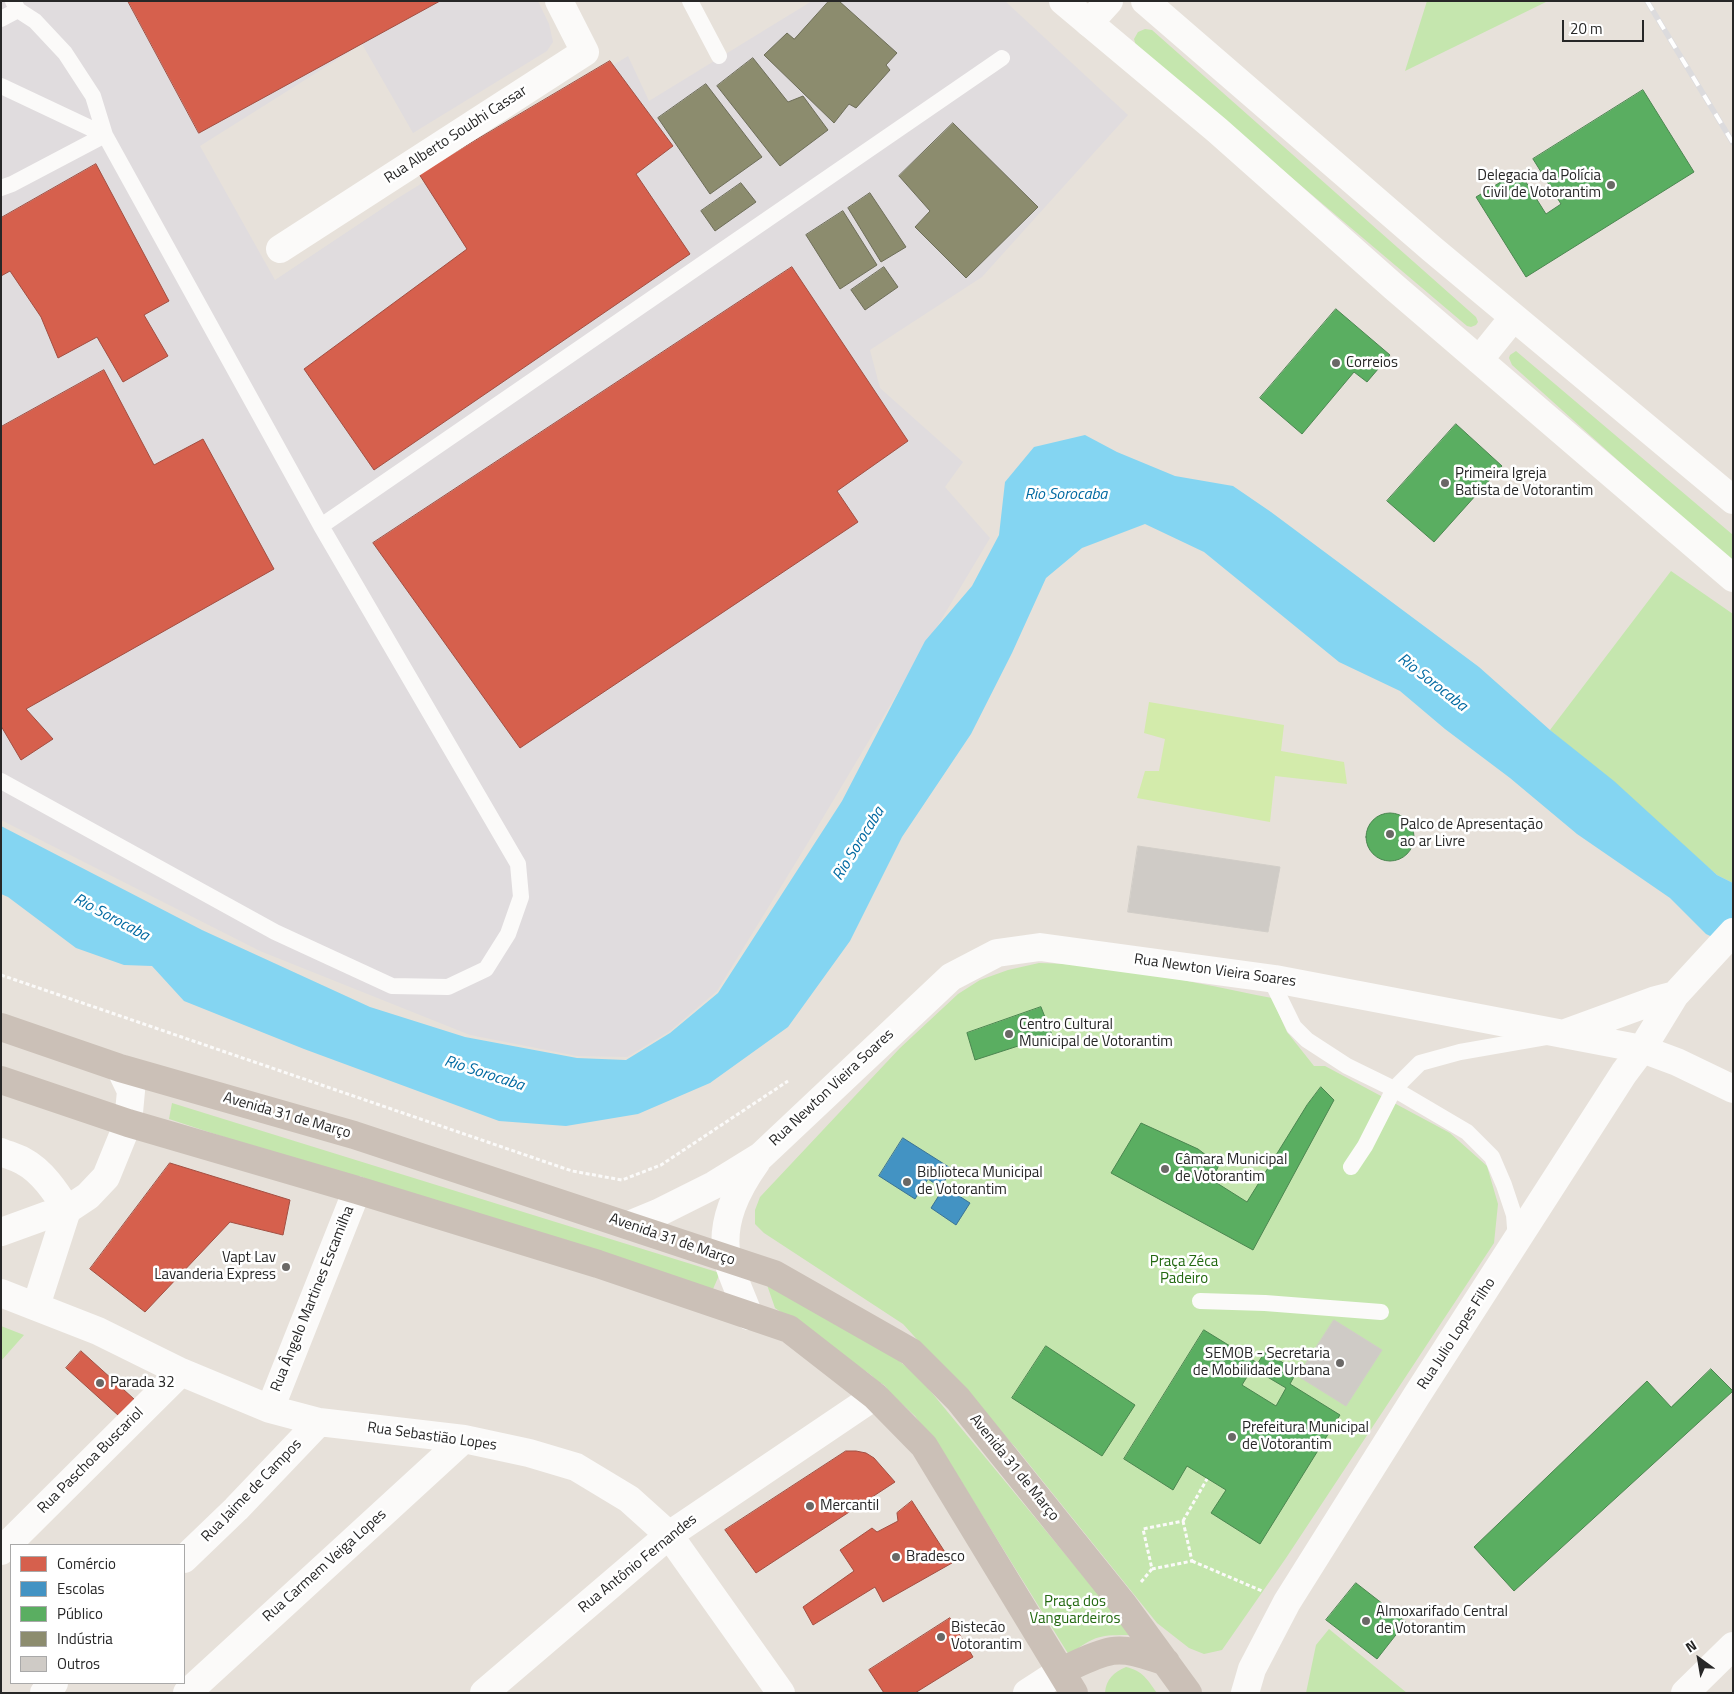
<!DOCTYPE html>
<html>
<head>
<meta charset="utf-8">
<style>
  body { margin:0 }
  #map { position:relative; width:1734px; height:1694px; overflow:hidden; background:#e7e1da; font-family:"Titillium Web",sans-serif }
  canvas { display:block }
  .frame { position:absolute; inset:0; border:2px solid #272727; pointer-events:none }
  .legend { position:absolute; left:10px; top:1544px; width:175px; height:140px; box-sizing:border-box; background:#fff; border:1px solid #a9a9a9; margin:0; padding:6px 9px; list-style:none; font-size:15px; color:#272727 }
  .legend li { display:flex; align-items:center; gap:10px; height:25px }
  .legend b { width:25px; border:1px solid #a9a9a9 }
  .north { position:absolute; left:1674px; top:1634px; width:50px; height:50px; -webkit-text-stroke:4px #fff; paint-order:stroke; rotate:328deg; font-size:14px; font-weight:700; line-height:20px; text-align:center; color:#272727 }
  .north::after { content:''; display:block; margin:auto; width:18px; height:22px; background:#272727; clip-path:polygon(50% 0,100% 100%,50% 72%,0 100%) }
  .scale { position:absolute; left:1562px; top:20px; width:82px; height:22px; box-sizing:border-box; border:2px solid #272727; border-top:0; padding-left:6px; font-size:15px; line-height:18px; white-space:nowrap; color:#272727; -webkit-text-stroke:4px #fff; paint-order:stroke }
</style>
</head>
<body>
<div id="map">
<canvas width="1734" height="1694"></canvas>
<div class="frame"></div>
<ul class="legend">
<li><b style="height:14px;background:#d6604d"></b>Comércio</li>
<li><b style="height:14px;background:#4393c3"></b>Escolas</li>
<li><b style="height:14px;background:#5aae61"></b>Público</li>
<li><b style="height:14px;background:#8c8c6e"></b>Indústria</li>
<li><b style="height:14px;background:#cfcbc6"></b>Outros</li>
</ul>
<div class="north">N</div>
<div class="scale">20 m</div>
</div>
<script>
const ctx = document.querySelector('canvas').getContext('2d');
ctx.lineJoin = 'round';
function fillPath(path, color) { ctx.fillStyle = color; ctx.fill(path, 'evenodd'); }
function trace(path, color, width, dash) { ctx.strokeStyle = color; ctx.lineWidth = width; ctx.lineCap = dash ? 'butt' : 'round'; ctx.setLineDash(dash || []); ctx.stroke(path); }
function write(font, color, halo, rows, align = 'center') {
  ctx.font = font + ' "Titillium Web",sans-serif'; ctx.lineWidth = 5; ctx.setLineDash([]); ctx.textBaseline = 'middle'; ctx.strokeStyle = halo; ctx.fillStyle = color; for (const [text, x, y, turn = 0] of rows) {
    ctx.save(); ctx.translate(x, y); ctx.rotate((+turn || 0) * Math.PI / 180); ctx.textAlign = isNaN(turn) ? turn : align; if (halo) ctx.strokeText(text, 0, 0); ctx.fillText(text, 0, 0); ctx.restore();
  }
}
const industrial = new Path2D(`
  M 1,1 L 538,1 L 549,24 L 553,42 L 547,51 L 413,133 L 362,44 L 200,146 L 275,280 L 398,198 L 628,56 L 649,101 L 812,1 L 1005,1 L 1128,115 L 982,277 L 870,350 L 880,388 L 963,462 L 945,487 L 990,538 L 809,841 L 717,991 L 670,1031 L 627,1057 L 577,1056 L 470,1035 L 260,951 L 1,820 Z`);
const green = new Path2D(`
  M 1427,1 L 1548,1 L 1405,71 Z
  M 1145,29 L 1152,30 L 1476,317 L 1478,322 L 1476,325 L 1471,327 L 1467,326 L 1136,46 L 1134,39 L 1138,32 Z
  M 1516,351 L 1733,535 L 1733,564 L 1512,365 L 1509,358 L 1510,355 Z
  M 1671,571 L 1733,614 L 1733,883 L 1717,875 L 1550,730 Z
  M 1039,963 C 1117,964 1195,983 1272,998 L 1287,1032 L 1314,1066 L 1325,1066 L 1450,1133 L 1487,1166 L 1498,1204 L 1494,1243 L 1286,1558 L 1222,1650 L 1204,1654 L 1189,1648 L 1157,1623 L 1016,1448 L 903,1324 L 764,1233 L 755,1224 L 755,1210 L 760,1197 L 900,1048 L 958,994 L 980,980 L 1008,970 Z
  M 172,1103 L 720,1273 L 710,1296 L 169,1119 Z
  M 766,1282 L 859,1329 L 918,1376 L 1132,1635 C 1100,1635 1095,1635 1069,1655 L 959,1478 L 915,1416 L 871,1375 L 775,1308 Z
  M 1,1326 L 24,1335 L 1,1361 Z
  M 1329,1629 L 1407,1693 L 1306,1693 L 1316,1645 Z
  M 1126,1667 C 1143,1671 1147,1679 1157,1693 L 1105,1693 C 1106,1679 1114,1672 1126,1667 Z`);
const pitch = new Path2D(`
  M 1149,702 L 1284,725 L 1281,751 L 1344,762 L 1347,784 L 1275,776 L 1270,822 L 1137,798 L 1145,771 L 1159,771 L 1165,739 L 1144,733 Z`);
const water = new Path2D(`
  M 1085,435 L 1117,452 L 1175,476 L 1233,486 L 1271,512 L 1479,667 L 1550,730 L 1614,781 L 1717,875 L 1733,883 L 1733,947 L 1706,934 L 1670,898 L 1577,834 L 1510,778 L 1445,729 L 1400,691 L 1339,662 L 1204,552 L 1145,524 L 1082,548 L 1046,578 L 1012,653 L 971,734 L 902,837 L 850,941 L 788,1027 L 710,1083 L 638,1114 L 566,1126 L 499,1121 L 304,1049 L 184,1001 L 152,966 L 124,965 L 76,948 L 8,897 L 1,894 L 1,826 L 202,930 L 370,1007 L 465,1037 L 577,1058 L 626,1060 L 670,1033 L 718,993 L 842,801 L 925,641 L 972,586 L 999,535 L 1005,482 L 1034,447 Z`);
const shops = new Path2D(`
  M 128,1 L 440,1 L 199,133 Z
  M 610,61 L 673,146 L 636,174 L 690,254 L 374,470 L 304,369 L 467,249 L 419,174 Z
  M 96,164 L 169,301 L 144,315 L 168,356 L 123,382 L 97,337 L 58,358 L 41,317 L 10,271 L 1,276 L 1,218 Z
  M 792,267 L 908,441 L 837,491 L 858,522 L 520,748 L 373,543 Z
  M 104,370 L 154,465 L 203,439 L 274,569 L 26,709 L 53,739 L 21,760 L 1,726 L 1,427 Z
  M 170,1163 L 290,1200 L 283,1235 L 230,1222 L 145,1312 L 90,1269 Z
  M 81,1351 L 134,1399 L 119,1416 L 66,1368 Z
  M 846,1451 L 856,1451 L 866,1453 L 874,1458 L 895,1482 L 756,1573 L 725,1530 Z
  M 912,1501 L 952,1563 L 883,1602 L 875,1587 L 813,1625 L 803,1607 L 854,1571 L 840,1550 L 872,1528 L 877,1532 L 898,1521 L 897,1513 Z
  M 950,1618 L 973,1657 L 915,1693 L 884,1693 L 869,1670 Z`);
const schools = new Path2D(`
  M 903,1138 L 952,1169 L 942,1185 L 970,1203 L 956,1225 L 931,1208 L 943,1189 L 928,1179 L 915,1199 L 879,1176 Z`);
const public = new Path2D(`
  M 1643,90 L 1694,172 L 1526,277 L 1476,197 L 1519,171 L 1546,214 L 1561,204 L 1533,159 Z
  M 1336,309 L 1390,355 L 1367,382 L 1354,372 L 1302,434 L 1260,398 Z
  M 1456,424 L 1502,466 L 1434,542 L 1387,501 Z
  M1366 837a24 24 0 1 1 48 0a24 24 0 1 1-48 0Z
  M 1041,1007 L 1052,1035 L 975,1060 L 967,1033 Z
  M 1321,1087 L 1334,1100 L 1253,1250 L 1111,1173 L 1141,1123 L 1198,1149 L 1219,1165 L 1212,1180 L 1247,1202 L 1307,1105 Z
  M 1204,1330 L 1256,1362 L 1242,1385 L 1276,1406 L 1286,1388 L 1254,1369 L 1265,1352 L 1297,1371 L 1290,1384 L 1340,1415 L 1260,1544 L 1211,1513 L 1226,1490 L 1187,1466 L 1173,1490 L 1124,1459 Z
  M 1046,1346 L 1135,1405 L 1102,1456 L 1012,1398 Z
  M 1711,1369 L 1733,1391 L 1514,1591 L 1474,1547 L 1647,1381 L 1671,1407 Z
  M 1356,1583 L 1406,1622 L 1377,1659 L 1326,1620 Z`);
const industry = new Path2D(`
  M 829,1 L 839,1 L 897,53 L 886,65 L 890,70 L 856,108 L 849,104 L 834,123 L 764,55 L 787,33 L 794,39 Z
  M 753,58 L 788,102 L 803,96 L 828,130 L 780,166 L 717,86 Z
  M 706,84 L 762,157 L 710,194 L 658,118 Z
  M 953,123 L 1038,207 L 966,278 L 915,227 L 930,211 L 899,176 Z
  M 741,183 L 756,202 L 715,231 L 701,211 Z
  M 870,193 L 906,247 L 881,262 L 848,208 Z
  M 843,211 L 877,265 L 840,289 L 806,235 Z
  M 884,267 L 898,287 L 865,310 L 851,290 Z`);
const building = new Path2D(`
  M 1138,846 L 1280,867 L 1268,932 L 1128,912 Z
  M 1334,1320 L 1382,1350 L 1346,1406 L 1298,1376 Z`);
const path = new Path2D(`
  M 1,975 L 572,1171 L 622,1180 L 661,1165 L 788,1081
  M 1183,1521 L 1192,1561 L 1152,1569 L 1143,1529 Z
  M 1183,1521 L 1207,1479
  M 1192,1561 L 1262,1591
  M 1141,1582 L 1152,1569`);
const lane = new Path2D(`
  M 690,1 L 719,56
  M 1,19 L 18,10
  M 1,86 L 105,135
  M 1,188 L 12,184 L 105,135
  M 321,526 L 1002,58
  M 1,781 L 275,932 L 392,986 L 448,987 L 486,969 L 508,934 L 521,897 L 518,864 L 321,526 L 105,135 L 93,96 L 65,53 L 35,21 L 18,10 L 13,1
  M 1270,978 L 1294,1027 L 1307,1040 L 1347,1066 L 1394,1089 L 1467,1132 L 1492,1157 L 1504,1185 L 1514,1215 L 1516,1240
  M 1351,1167 L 1365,1146 L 1394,1089 L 1420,1063 L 1460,1052 L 1546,1037
  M 1200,1301 L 1265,1303 L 1381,1312`);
const street = new Path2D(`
  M 1089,23 L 1109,1
  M 280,249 L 585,52 L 559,1
  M 1,1293 L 98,1331 L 181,1372 L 270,1409 L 319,1422 L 464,1439 L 529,1453 L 576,1467 L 629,1499 L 669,1535 L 781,1693
  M 36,1306 L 67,1210
  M 270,1409 L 357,1190
  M 1,1551 L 181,1372
  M 184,1559 L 236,1509 L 319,1422
  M 44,1693 L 54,1683
  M 187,1693 L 464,1439
  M 484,1693 L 669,1535 L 875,1396
  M 1027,1693 L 1061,1671`);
const secondary = new Path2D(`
  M 1063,1 L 1217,130 L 1394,287 L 1733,578
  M 1145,1 L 1432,249 L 1733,500
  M 1479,360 L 1513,318
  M 1563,1034 L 1656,1000 L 1675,995
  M 1,1152 C 8,1155 16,1157 23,1161 C 42,1171 56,1192 67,1210
  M 629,1225 L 658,1213 L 714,1185 L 761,1156 L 951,977 L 997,953 L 1040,947 L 1275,979 L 1642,1049 L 1677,1062 L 1733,1089
  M 1,1232 L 48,1215 L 67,1210 L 88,1196 L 106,1177 L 128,1123 L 131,1091 L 120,1068
  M 749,1316 C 743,1299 731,1274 727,1258 C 720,1222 737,1189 757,1161
  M 1245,1693 L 1252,1669 L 1287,1602 L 1417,1395 L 1624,1073 L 1642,1049 L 1675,995 L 1733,932
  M 1685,1693 L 1733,1646`);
const highway = new Path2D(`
  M 1,1027 L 120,1068 L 354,1135 L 774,1274 L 911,1352 L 958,1399 L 1123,1604 L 1188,1693
  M 1,1080 L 128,1123 L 357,1190 L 598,1264 L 789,1329 L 875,1396 L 924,1446 L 1074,1693
  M 1061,1671 C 1077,1664 1095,1654 1112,1651 C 1130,1648 1150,1657 1166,1662`);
const rail = new Path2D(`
  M 1647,1 L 1733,143`);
const markers = [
  [1611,185,5,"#6a6866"],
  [1336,363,5,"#6a6866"],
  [1445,483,5,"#6a6866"],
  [1390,834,5,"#6a6866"],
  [1009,1034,5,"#6a6866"],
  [1165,1169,5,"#6a6866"],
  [907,1182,5,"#6a6866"],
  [286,1267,5,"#6a6866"],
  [1340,1363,5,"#6a6866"],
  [100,1383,5,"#6a6866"],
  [1232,1437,5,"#6a6866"],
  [810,1506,5,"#6a6866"],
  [896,1557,5,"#6a6866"],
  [1366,1621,5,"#6a6866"],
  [941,1637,5,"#6a6866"]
];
const streetNames = [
  ["Rua Alberto Soubhi Cassar",456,135,-33],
  ["Rua Newton Vieira Soares",1215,971,8],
  ["Rua Newton Vieira Soares",832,1088,-43],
  ["Avenida 31 de Março",287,1116,16],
  ["Avenida 31 de Março",672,1240,19],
  ["Rua Ângelo Martines Escamilha",313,1299,-68],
  ["Rua Julio Lopes Filho",1457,1334,-57],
  ["Rua Sebastião Lopes",432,1437,8],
  ["Rua Paschoa Buscariol",91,1461,-45],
  ["Avenida 31 de Março",1014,1468,51],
  ["Rua Jaime de Campos",252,1491,-46],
  ["Rua Antônio Fernandes",638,1564,-39],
  ["Rua Carmem Veiga Lopes",325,1566,-42]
];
const poiNames = [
  ["Delegacia da Polícia",1601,176,"right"],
  ["Civil de Votorantim",1601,193,"right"],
  ["Correios",1346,363],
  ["Primeira Igreja",1455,474],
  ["Batista de Votorantim",1455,491],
  ["Palco de Apresentação",1400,825],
  ["ao ar Livre",1400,842],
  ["Centro Cultural",1019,1025],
  ["Municipal de Votorantim",1019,1042],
  ["Câmara Municipal",1175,1160],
  ["de Votorantim",1175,1177],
  ["Biblioteca Municipal",917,1173],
  ["de Votorantim",917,1190],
  ["Vapt Lav",276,1258,"right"],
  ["Lavanderia Express",276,1275,"right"],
  ["SEMOB - Secretaria",1330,1354,"right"],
  ["de Mobilidade Urbana",1330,1371,"right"],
  ["Parada 32",110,1383],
  ["Prefeitura Municipal",1242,1428],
  ["de Votorantim",1242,1445],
  ["Mercantil",820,1506],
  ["Bradesco",906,1557],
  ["Almoxarifado Central",1376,1612],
  ["de Votorantim",1376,1629],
  ["Bistecão",951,1628],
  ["Votorantim",951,1645]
];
const parkNames = [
  ["Praça Zéca",1184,1262],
  ["Padeiro",1184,1279],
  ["Praça dos",1075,1602],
  ["Vanguardeiros",1075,1619]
];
const waterNames = [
  ["Rio Sorocaba",1066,495],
  ["Rio Sorocaba",1432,683,38],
  ["Rio Sorocaba",859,844,-58],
  ["Rio Sorocaba",111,918,28],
  ["Rio Sorocaba",484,1074,18]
];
fillPath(industrial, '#e0dcde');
fillPath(green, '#c5e6ae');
fillPath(pitch, '#d3ebab');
fillPath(water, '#84d5f2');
fillPath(shops, '#d6604d');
trace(shops, '#a24f42', 1);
fillPath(schools, '#4393c3');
trace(schools, '#3b7394', 1);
fillPath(public, '#5aae61');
trace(public, '#4b8650', 1);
fillPath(industry, '#8c8c6e');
trace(industry, '#6e6e59', 1);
fillPath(building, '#cfcbc6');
trace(building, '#d1cdc7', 1);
trace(path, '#fbfaf9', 3, [4, 2.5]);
trace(lane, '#fbfaf9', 16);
trace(street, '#fbfaf9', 28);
trace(secondary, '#fbfaf9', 28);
trace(highway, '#cbc0b7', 28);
trace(rail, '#dcdbdd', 5.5);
trace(rail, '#fff', 4, [11]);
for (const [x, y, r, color] of markers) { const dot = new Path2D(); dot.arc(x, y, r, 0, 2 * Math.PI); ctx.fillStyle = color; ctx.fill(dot); trace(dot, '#fff', 2); }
write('15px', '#272727', '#fff', streetNames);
write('15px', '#272727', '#fff', poiNames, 'left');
write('15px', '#236911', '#fff', parkNames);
write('italic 16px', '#0069a1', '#fff', waterNames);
</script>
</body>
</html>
